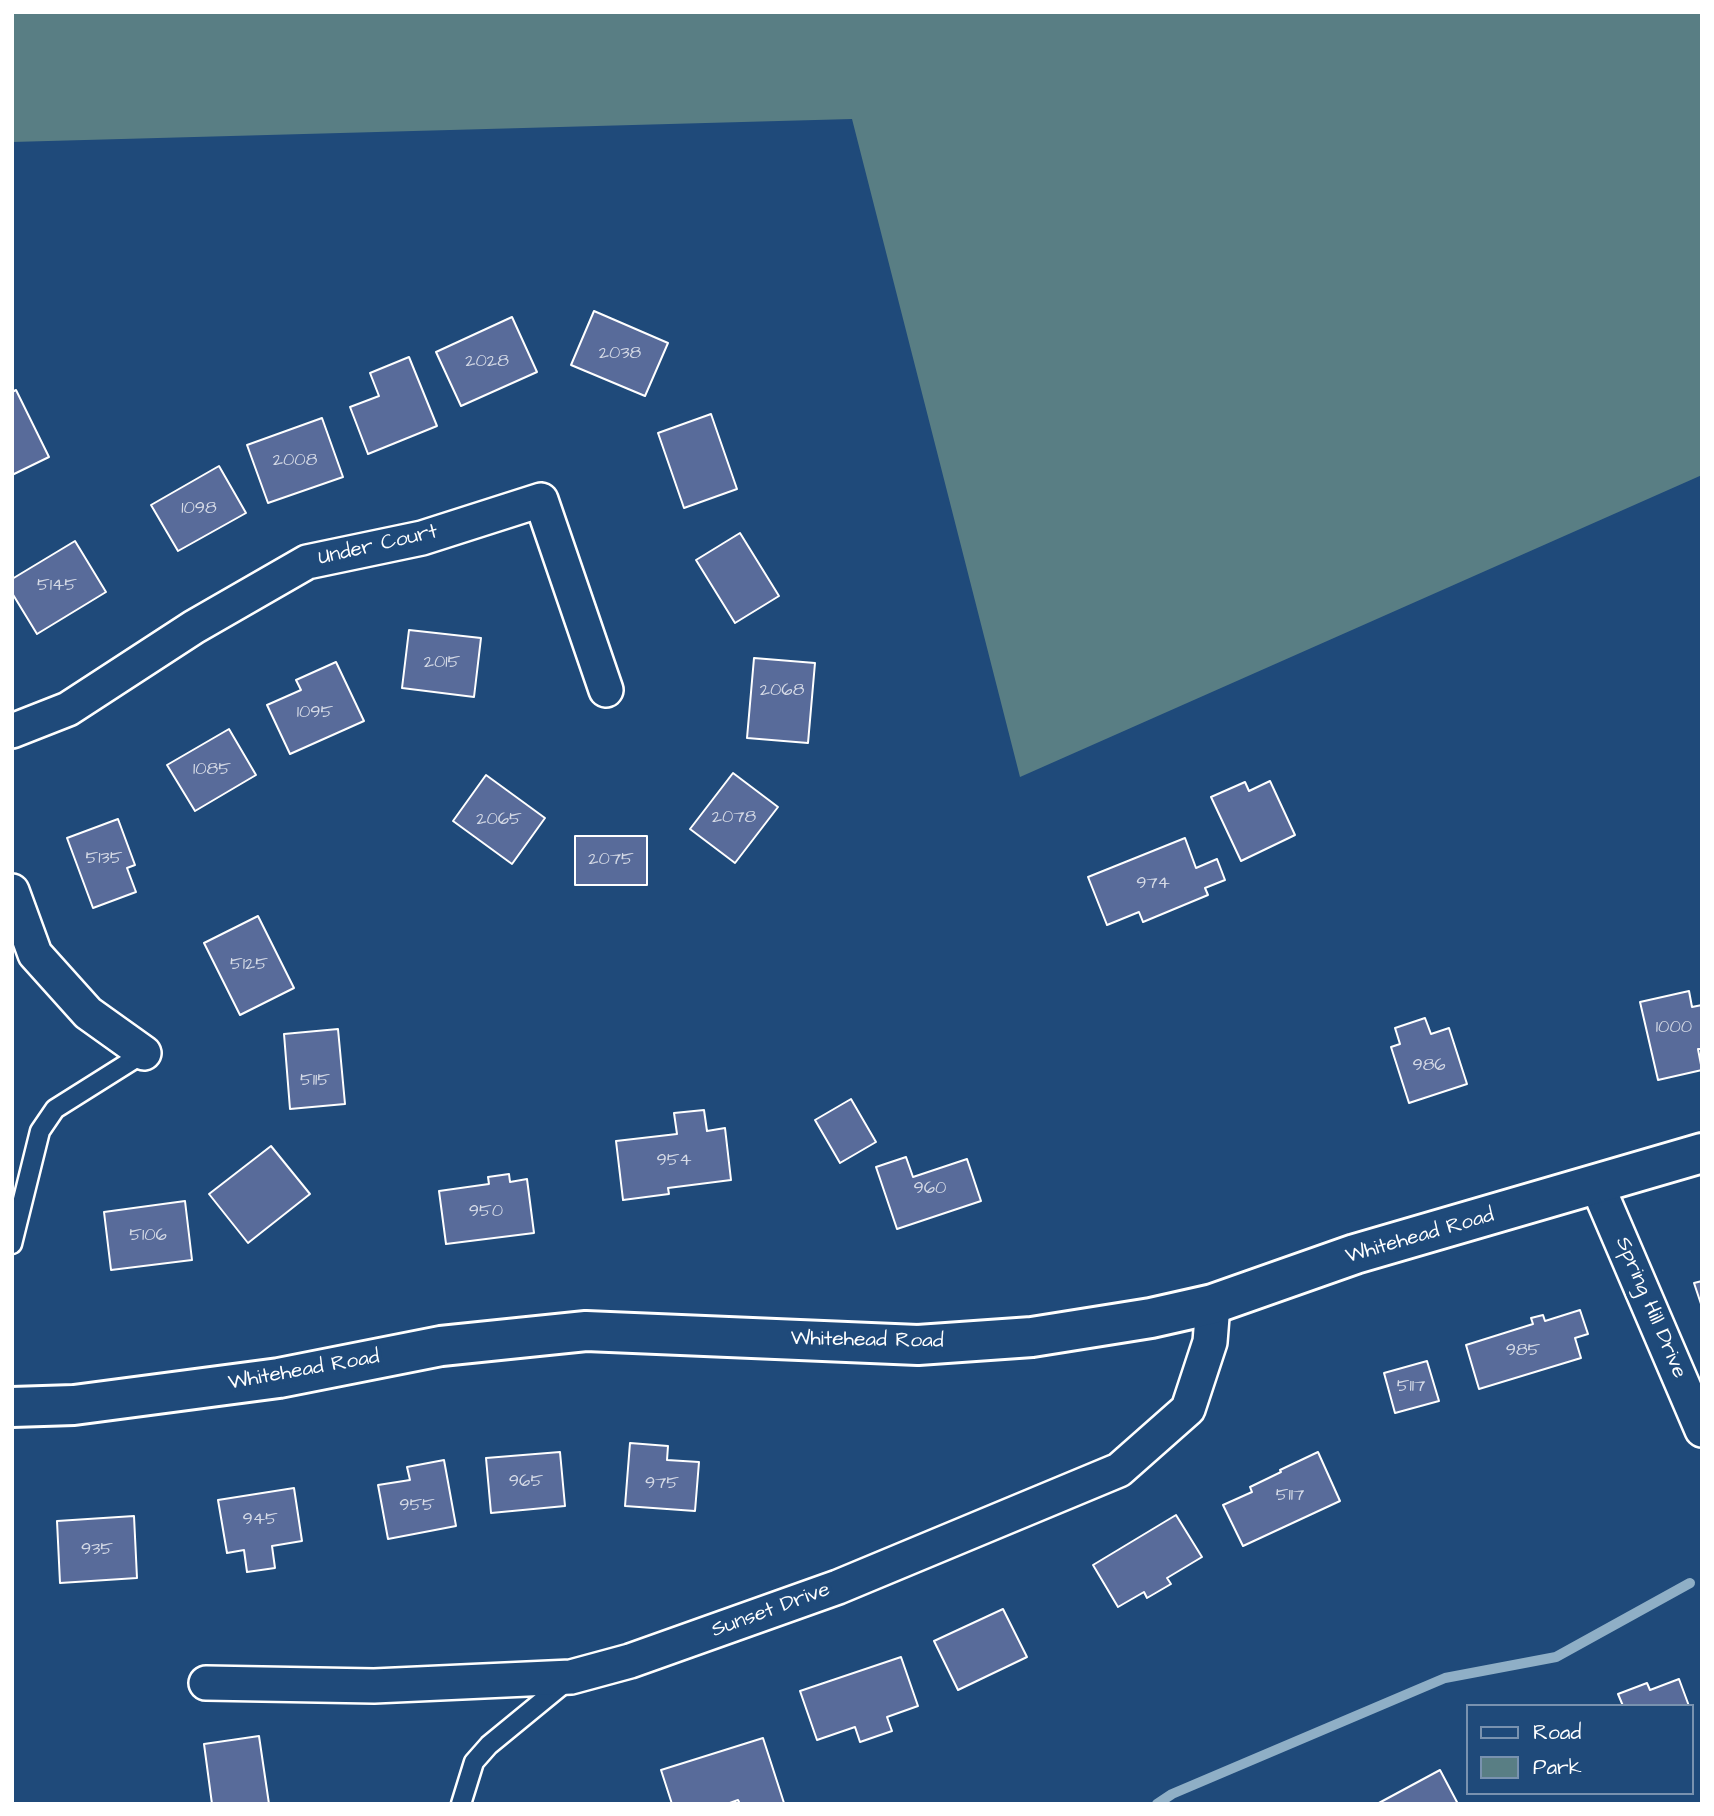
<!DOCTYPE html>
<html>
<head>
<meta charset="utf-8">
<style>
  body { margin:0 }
  #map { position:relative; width:1714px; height:1816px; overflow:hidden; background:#1f4a7a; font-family:"Architects Daughter",sans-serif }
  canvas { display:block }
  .frame { position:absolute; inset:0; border:14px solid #fff; pointer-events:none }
  .legend { position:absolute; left:1466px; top:1704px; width:228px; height:91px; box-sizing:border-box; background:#1f4a7a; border:2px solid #7992af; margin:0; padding:9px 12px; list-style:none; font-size:21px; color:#fff }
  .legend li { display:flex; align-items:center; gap:14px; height:35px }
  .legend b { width:35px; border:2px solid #7992af }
</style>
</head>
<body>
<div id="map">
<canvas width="1714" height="1816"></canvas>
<div class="frame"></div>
<ul class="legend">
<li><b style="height:9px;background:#1f4a7a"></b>Road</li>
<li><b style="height:19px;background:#597e84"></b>Park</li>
</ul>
</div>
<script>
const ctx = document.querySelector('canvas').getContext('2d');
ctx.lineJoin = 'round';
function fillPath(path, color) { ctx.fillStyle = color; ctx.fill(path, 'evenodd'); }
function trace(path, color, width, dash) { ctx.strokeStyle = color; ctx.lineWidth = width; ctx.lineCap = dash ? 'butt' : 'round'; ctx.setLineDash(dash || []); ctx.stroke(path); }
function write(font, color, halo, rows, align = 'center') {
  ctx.font = font + ' "Architects Daughter",sans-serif'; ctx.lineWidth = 7; ctx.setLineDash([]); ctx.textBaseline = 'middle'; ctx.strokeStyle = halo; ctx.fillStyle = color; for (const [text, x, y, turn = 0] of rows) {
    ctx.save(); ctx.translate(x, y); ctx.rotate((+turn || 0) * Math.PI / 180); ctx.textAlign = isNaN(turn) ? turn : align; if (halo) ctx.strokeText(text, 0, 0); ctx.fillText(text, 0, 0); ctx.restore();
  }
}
const green = new Path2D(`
  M 12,12 L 1702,12 L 1702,475 L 1020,777 L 852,119 L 12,142 Z`);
const stream = new Path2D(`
  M 1157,1804 L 1172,1794 L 1445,1678 L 1556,1657 L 1690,1583`);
const building = new Path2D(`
  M 594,311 L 668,343 L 645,396 L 571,365 Z
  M 512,317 L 537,372 L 461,406 L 436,352 Z
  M 409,357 L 437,426 L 368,454 L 350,407 L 379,396 L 370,373 Z
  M 16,390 L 49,457 L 12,475 L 12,392 Z
  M 711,414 L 737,489 L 684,508 L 658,433 Z
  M 322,418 L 343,477 L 268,503 L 247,445 Z
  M 219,466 L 246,513 L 178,551 L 151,505 Z
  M 740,533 L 779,596 L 735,623 L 696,560 Z
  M 75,541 L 106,592 L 37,634 L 12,593 L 12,579 Z
  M 409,630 L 481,638 L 474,697 L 402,688 Z
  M 754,658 L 815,663 L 808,743 L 747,738 Z
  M 336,662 L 364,721 L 290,754 L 267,705 L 301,690 L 296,680 Z
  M 229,729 L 256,775 L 195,811 L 167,765 Z
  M 733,773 L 778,807 L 735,863 L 690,829 Z
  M 486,775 L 545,818 L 512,864 L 453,821 Z
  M 1270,781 L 1295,835 L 1241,861 L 1211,797 L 1245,782 L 1249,791 Z
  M 118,819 L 135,865 L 127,868 L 136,892 L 93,908 L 67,838 Z
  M 575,836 L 647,836 L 647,885 L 575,885 Z
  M 1185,838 L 1196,868 L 1217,859 L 1225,880 L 1205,888 L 1208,895 L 1143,922 L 1139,912 L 1107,925 L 1088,877 Z
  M 258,916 L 294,988 L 240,1015 L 204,943 Z
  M 1689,991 L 1692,1007 L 1702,1005 L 1702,1049 L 1698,1049 L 1702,1070 L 1658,1080 L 1640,1002 Z
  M 1425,1018 L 1431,1034 L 1449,1028 L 1467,1084 L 1409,1103 L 1391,1047 L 1400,1044 L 1395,1028 Z
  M 338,1029 L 345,1104 L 290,1109 L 284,1034 Z
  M 851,1099 L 876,1142 L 840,1163 L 815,1120 Z
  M 704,1110 L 707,1131 L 725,1128 L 731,1180 L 668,1188 L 669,1194 L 623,1200 L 616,1141 L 677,1134 L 674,1113 Z
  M 271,1146 L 310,1194 L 248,1243 L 209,1194 Z
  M 906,1157 L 913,1177 L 967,1159 L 981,1201 L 897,1229 L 876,1167 Z
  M 509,1174 L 510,1182 L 527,1179 L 534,1233 L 446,1244 L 439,1191 L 489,1184 L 488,1177 Z
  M 185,1201 L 192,1260 L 111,1270 L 104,1212 Z
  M 1702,1281 L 1702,1307 L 1694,1283 Z
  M 1580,1310 L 1588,1334 L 1575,1338 L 1581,1358 L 1479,1389 L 1466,1345 L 1533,1324 L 1531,1318 L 1543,1315 L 1545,1321 Z
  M 1427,1361 L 1439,1401 L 1395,1413 L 1384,1373 Z
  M 630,1443 L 668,1446 L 667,1460 L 699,1462 L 695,1511 L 625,1506 Z
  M 560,1452 L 565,1506 L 491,1513 L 486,1458 Z
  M 1318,1452 L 1340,1501 L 1243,1546 L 1223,1505 L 1252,1492 L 1250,1487 L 1281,1472 L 1280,1470 Z
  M 444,1460 L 456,1526 L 388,1539 L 378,1485 L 410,1480 L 407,1467 Z
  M 294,1488 L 302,1541 L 272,1546 L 275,1568 L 247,1572 L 244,1550 L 227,1553 L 218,1500 Z
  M 1176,1515 L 1202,1557 L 1167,1578 L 1171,1584 L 1147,1598 L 1144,1592 L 1118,1607 L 1093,1565 Z
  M 134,1516 L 137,1578 L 60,1583 L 57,1521 Z
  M 1003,1609 L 1027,1657 L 958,1690 L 934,1641 Z
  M 901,1657 L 918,1706 L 887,1717 L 892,1731 L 860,1742 L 855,1727 L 817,1740 L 800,1691 Z
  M 1679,1679 L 1689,1706 L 1623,1706 L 1618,1694 L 1647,1683 L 1650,1690 Z
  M 259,1736 L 269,1804 L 212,1804 L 204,1744 Z
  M 763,1738 L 784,1803 L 740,1804 L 738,1800 L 727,1804 L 672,1804 L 661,1770 Z
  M 1440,1770 L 1458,1804 L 1377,1804 Z`);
const lane = new Path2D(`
  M 12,1244 L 40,1131 L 55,1109 L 144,1053
  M 461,1804 L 474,1762 L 489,1745 L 567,1681`);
const street = new Path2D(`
  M 12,731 L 68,709 L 194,627 L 307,562 L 422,538 L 541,500 L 606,690
  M 12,891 L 35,954 L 88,1013 L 144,1053
  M 1597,1185 L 1702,1430
  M 206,1683 L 374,1686 L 571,1677 L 630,1661 L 838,1587 L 1119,1470 L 1188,1409 L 1210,1342 L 1213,1304`);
const secondary = new Path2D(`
  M 12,1407 L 74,1405 L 279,1378 L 441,1346 L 586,1331 L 918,1345 L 1032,1337 L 1151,1318 L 1213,1304 L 1355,1254 L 1702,1153`);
const numberNames = [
  ["2038",620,354],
  ["2028",487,362],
  ["2008",295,461],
  ["1098",199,509],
  ["5145",57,586],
  ["2015",442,663],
  ["2068",782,691],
  ["1095",315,713],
  ["1085",212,770],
  ["2078",734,818],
  ["2065",499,820],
  ["5135",104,859],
  ["2075",611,860],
  ["974",1153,884],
  ["5125",249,965],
  ["1000",1674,1028],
  ["986",1429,1066],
  ["5115",315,1081],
  ["954",674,1161],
  ["960",930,1189],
  ["950",486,1212],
  ["5106",148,1236],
  ["985",1523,1351],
  ["5117",1411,1387],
  ["965",526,1482],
  ["975",662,1484],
  ["5117",1290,1496],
  ["955",417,1506],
  ["945",260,1520],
  ["935",97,1550]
];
const streetNames = [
  ["Under Court",378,546,-13],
  ["Whitehead Road",1420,1237,-16],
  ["Spring Hill Drive",1650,1308,67],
  ["Whitehead Road",867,1341,1],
  ["Whitehead Road",304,1371,-10],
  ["Sunset Drive",771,1611,-20]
];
fillPath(green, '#597e84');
trace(stream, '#8fafc6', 10);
fillPath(building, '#586b9a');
trace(building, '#fff', 2);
trace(lane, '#fff', 23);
trace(street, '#fff', 38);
trace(secondary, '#fff', 44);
trace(lane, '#1f4a7a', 18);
trace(street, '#1f4a7a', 33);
trace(secondary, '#1f4a7a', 38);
write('18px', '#d5dae6', null, numberNames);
write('21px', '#fff', '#1f4a7a', streetNames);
</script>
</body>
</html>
